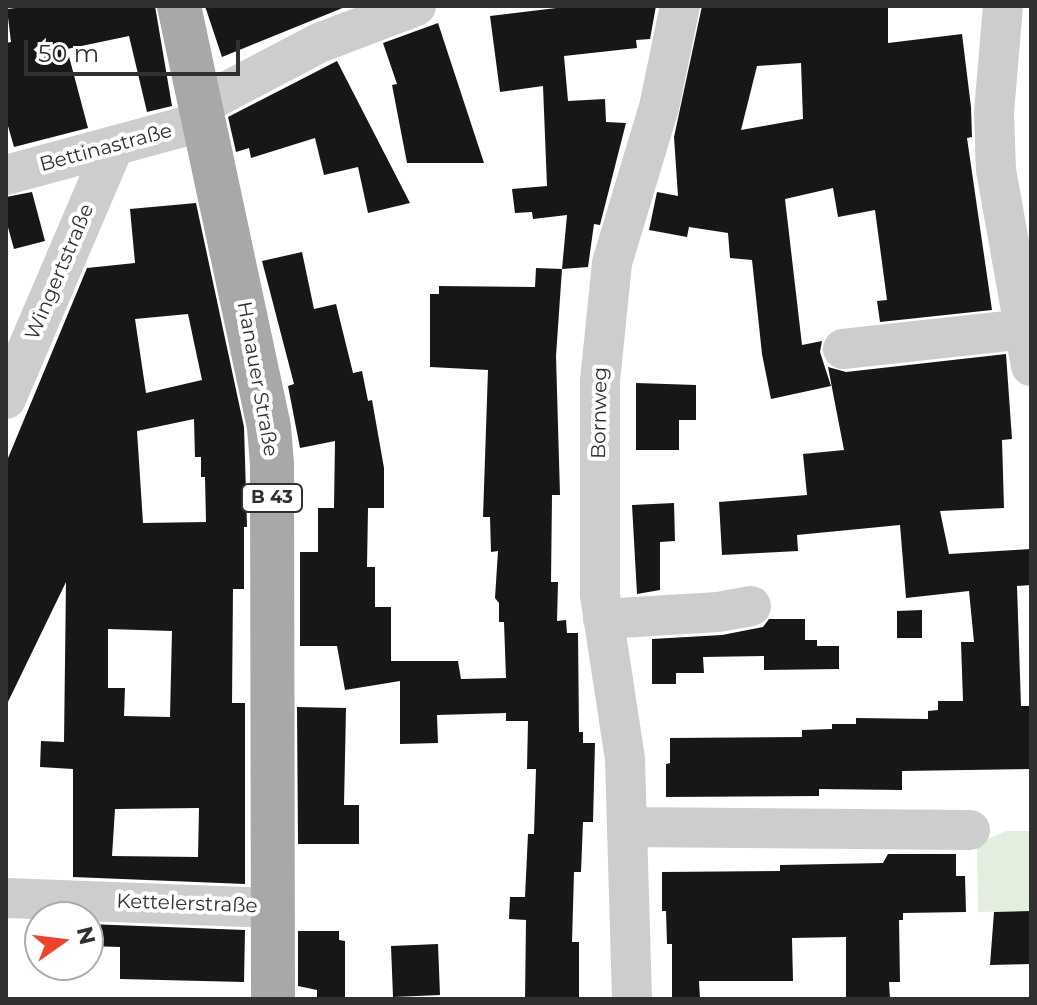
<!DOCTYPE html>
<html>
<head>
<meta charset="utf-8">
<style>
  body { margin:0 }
  #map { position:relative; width:1037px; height:1005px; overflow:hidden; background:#fff; font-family:Montserrat,sans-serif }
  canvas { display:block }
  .frame { position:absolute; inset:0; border:8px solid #303030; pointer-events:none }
  .north { position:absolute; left:24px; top:901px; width:80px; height:80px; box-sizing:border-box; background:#fff; border:2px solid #acacac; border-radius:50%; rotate:76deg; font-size:22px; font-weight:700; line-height:32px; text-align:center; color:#303030 }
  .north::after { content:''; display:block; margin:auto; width:28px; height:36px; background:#f04129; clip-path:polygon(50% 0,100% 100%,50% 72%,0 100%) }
  .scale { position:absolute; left:24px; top:40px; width:216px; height:36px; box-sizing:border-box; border:4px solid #303030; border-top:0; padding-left:10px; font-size:24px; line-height:28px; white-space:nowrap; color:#303030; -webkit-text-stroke:6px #fff; paint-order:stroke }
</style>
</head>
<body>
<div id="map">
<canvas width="1037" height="1005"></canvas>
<div class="frame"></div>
<div class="north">N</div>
<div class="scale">50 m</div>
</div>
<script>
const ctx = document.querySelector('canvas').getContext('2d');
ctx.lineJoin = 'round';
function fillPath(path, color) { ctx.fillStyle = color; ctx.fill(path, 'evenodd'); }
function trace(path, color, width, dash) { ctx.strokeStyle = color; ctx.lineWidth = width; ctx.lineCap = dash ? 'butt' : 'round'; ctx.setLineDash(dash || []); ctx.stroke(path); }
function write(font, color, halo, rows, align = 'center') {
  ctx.font = font + ' Montserrat,sans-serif'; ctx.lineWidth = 8; ctx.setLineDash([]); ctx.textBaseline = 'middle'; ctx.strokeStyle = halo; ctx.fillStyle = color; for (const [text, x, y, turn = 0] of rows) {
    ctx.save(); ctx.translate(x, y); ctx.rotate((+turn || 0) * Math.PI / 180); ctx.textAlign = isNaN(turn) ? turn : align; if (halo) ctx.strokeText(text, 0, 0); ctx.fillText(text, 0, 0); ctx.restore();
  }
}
const green = new Path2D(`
  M 1006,831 L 1031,831 L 1031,911 L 978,912 L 977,844 Z`);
const building = new Path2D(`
  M 32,6 L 155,6 L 172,106 L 147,112 L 129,36 L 67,49 L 88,128 L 14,147 L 6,119 L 6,43 L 11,42 L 7,9 Z
  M 205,6 L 344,6 L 345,7 L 222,57 Z
  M 573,6 L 656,6 L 650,39 L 636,40 L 637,48 L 564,56 L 568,101 L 605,99 L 606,122 L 626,123 L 600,225 L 594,224 L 588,267 L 562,269 L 567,215 L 533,219 L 532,212 L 515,213 L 512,189 L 547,186 L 543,86 L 500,92 L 490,16 Z
  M 702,6 L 888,6 L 888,43 L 962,34 L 971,107 L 972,137 L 967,138 L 992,310 L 880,322 L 877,301 L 887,300 L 875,210 L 838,217 L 833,188 L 785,199 L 802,345 L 822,341 L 820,352 L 831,386 L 771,399 L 762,354 L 752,260 L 730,258 L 728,233 L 689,227 L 687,237 L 649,230 L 657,192 L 678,196 L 674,137 ZM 801,63 L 803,119 L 741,130 L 757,66 Z
  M 438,23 L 484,163 L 407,163 L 392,85 L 397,84 L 383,43 Z
  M 337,61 L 410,203 L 368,213 L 358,167 L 324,175 L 315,138 L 251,158 L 249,148 L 236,152 L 228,117 Z
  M 32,192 L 45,241 L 14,249 L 6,220 L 6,197 Z
  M 196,203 L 244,427 L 247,527 L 244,527 L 244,589 L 233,589 L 232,703 L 245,703 L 245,884 L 73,877 L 73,769 L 40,767 L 41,741 L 64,742 L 66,582 L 6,706 L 6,463 L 87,268 L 135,263 L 130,209 ZM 188,314 L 202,380 L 146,393 L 135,319 ZM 194,419 L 195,457 L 201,457 L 201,477 L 205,477 L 206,522 L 143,523 L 137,431 ZM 108,629 L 172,631 L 170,717 L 124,716 L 125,688 L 108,688 ZM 199,808 L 198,857 L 112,856 L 115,809 Z
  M 302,252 L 314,309 L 336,304 L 353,373 L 362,371 L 368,401 L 372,400 L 384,468 L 384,508 L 368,508 L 367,567 L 375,567 L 375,607 L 391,607 L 391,661 L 458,661 L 461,679 L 506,678 L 504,622 L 499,622 L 499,603 L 495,598 L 498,551 L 491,552 L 490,517 L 483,517 L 488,370 L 430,367 L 430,294 L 439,294 L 439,286 L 535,287 L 536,268 L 562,269 L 556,356 L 560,495 L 552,495 L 551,582 L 558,582 L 557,621 L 566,620 L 567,633 L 578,633 L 579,732 L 583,732 L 583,743 L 595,743 L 593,822 L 583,822 L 581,872 L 574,872 L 572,942 L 579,942 L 579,999 L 525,999 L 526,920 L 509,919 L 510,897 L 525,897 L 528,834 L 534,834 L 536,769 L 527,769 L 528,721 L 506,721 L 506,713 L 437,715 L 438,743 L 400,744 L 400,681 L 345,690 L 337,646 L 300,646 L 300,552 L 318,552 L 318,508 L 334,508 L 335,441 L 300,448 L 288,386 L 294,384 L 262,261 Z
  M 1006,354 L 1012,439 L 1002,440 L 1004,508 L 940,511 L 949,554 L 1031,549 L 1031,585 L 1017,586 L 1021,706 L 1031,706 L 1031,769 L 902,771 L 902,790 L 819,789 L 819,796 L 666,797 L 666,764 L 670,763 L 670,738 L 802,737 L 802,730 L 832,729 L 832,724 L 856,724 L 856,718 L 928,719 L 928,711 L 938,710 L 938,701 L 963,701 L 961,642 L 974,642 L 969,591 L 906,598 L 900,525 L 797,535 L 798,551 L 722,555 L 719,502 L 807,495 L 803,454 L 844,450 L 828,367 L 846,372 Z
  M 636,383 L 696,385 L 696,420 L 679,420 L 679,450 L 636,450 Z
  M 674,503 L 675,541 L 660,542 L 660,590 L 637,594 L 632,505 Z
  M 922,610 L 922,638 L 897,638 L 897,611 Z
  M 769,619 L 805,619 L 805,640 L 817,640 L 817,646 L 839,646 L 839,669 L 764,670 L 764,656 L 703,657 L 704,673 L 676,673 L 676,684 L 652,684 L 652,639 L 722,635 L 763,627 Z
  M 297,707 L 346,708 L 344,805 L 359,805 L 359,844 L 298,844 Z
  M 888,854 L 956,854 L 956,876 L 965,876 L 966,912 L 903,913 L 903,920 L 899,920 L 900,982 L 889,982 L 890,999 L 846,999 L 846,937 L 792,938 L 793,981 L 699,981 L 700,999 L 672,999 L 672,944 L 667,944 L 666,911 L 662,911 L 662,872 L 780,871 L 780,865 L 883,863 Z
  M 1031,911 L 1031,964 L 990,965 L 994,912 Z
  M 88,924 L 245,930 L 244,982 L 120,979 L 120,947 L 88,946 Z
  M 298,931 L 339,931 L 339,940 L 345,941 L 345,999 L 317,999 L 317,990 L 298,986 Z
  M 438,944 L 440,995 L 393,997 L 391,946 Z`);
const minor = new Path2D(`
  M 1003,6 L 994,112 L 996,170 L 1031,366
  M 201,105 L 319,43 L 416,6
  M 6,175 L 205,121
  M 843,349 L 1025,329
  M 6,399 L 114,146
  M 603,619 L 718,612 L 751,606
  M 628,827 L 970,830
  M 6,898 L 273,908
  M 632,999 L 625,759 L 600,595 L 600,381 L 612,263 L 659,107 L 680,6`);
const major = new Path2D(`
  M 179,6 L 269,427 L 272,464 L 273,999`);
const shields = [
  [272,498,60]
];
const shieldNames = [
  ["B 43",272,498]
];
const streetNames = [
  ["Bettinastraße",106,148,-15],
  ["Wingertstraße",60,272,-67],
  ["Hanauer Straße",257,379,80],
  ["Bornweg",600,413,-89],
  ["Kettelerstraße",187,904,2]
];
fillPath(green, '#e3eede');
fillPath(building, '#171717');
trace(minor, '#cdcdcd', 40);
trace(major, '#a8a8a8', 44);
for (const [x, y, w] of shields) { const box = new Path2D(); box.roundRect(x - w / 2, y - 14, w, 28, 6); ctx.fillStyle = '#fff'; ctx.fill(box); trace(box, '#303030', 2); }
write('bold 18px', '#303030', null, shieldNames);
write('20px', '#303030', '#fff', streetNames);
</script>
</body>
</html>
